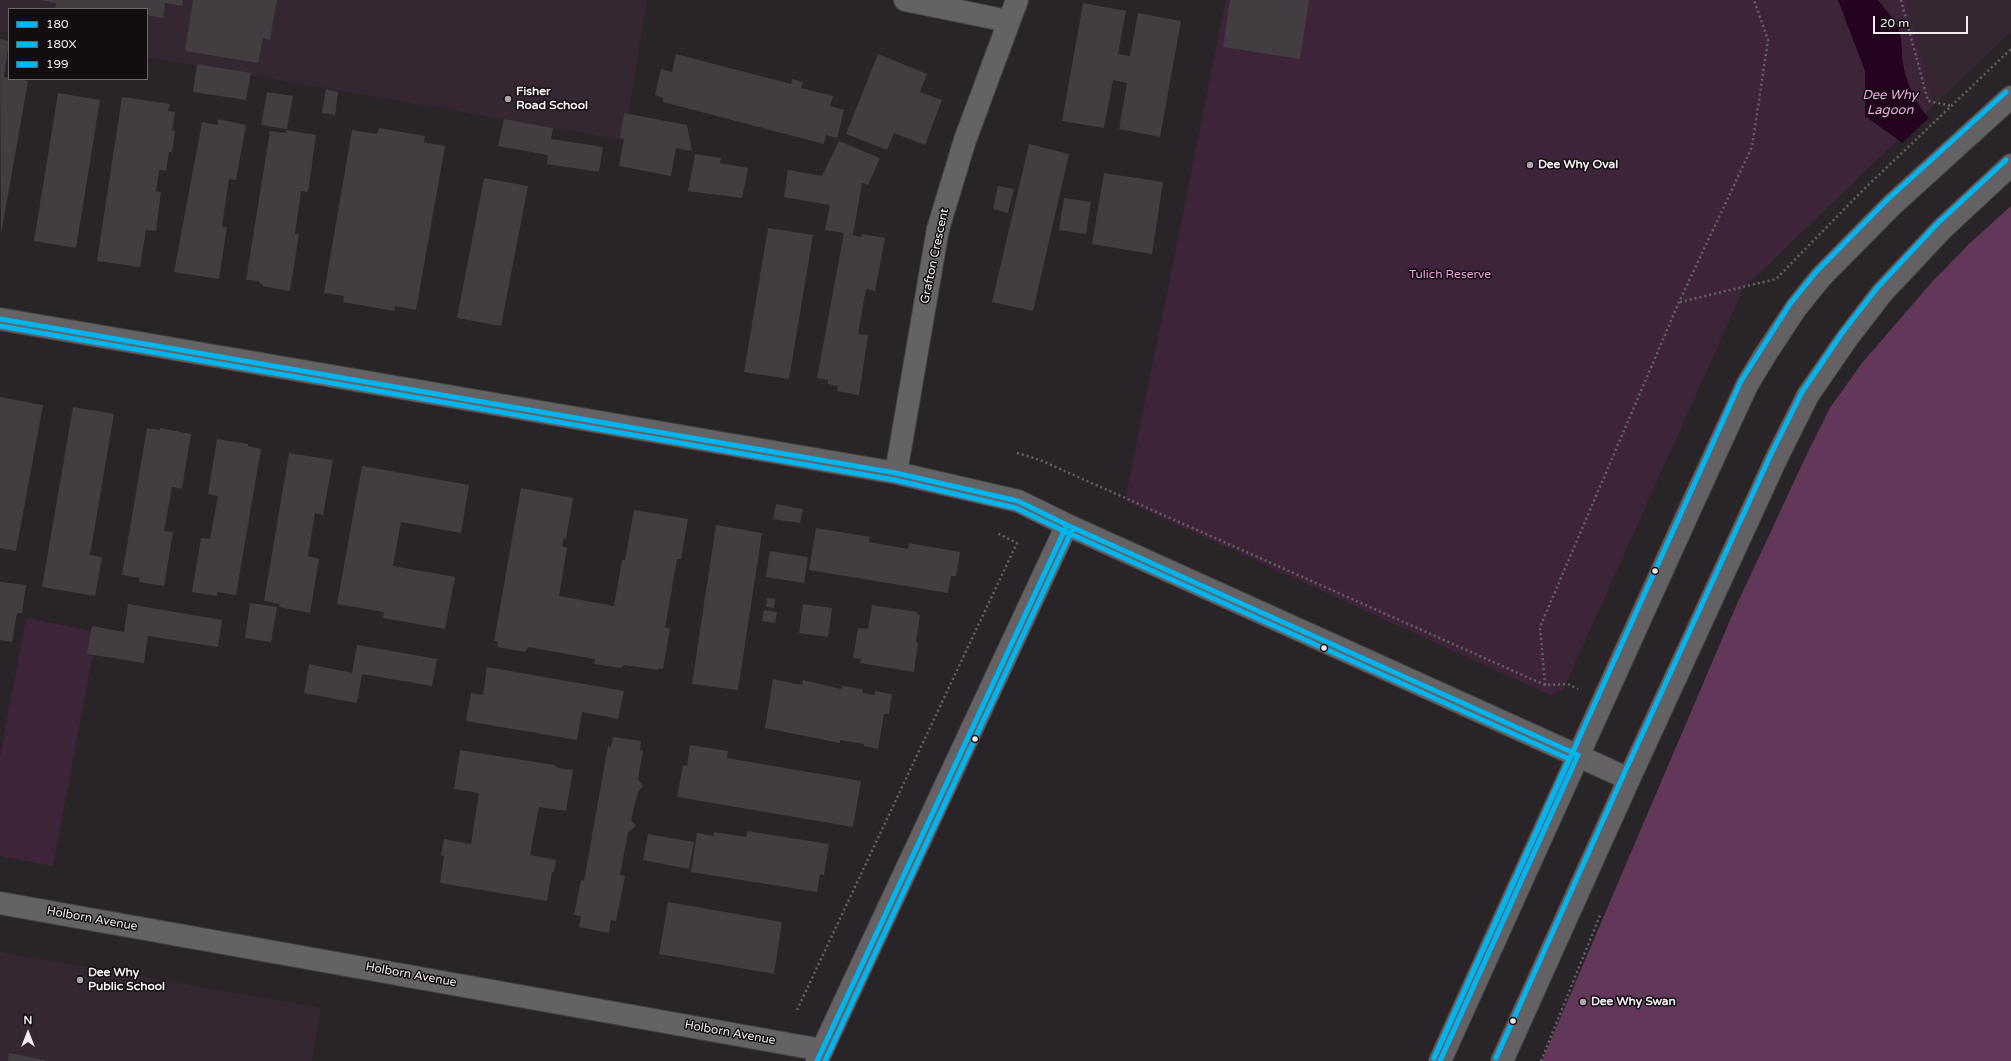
<!DOCTYPE html>
<html>
<head>
<meta charset="utf-8">
<style>
  body { margin:0 }
  #map { position:relative; width:2011px; height:1061px; overflow:hidden; background:#292428; font-family:"Varela Round",sans-serif }
  canvas { display:block }
  .legend { position:absolute; left:8px; top:8px; width:140px; height:72px; box-sizing:border-box; background:#110d10; border:1px solid #6b666a; margin:0; padding:5px 7px; list-style:none; font-size:12px; color:#f2ebf0 }
  .legend li { display:flex; align-items:center; gap:8px; height:20px }
  .legend b { width:20px; border:1px solid #6b666a }
  .north { position:absolute; left:8px; top:1013px; width:40px; height:40px; -webkit-text-stroke:3px #110d10; paint-order:stroke; rotate:0deg; font-size:11px; font-weight:700; line-height:16px; text-align:center; color:#f2ebf0 }
  .north::after { content:''; display:block; margin:auto; width:14px; height:18px; background:#f2ebf0; clip-path:polygon(50% 0,100% 100%,50% 72%,0 100%) }
  .scale { position:absolute; left:1873px; top:16px; width:95px; height:18px; box-sizing:border-box; border:2px solid #f2ebf0; border-top:0; padding-left:5px; font-size:12px; line-height:14px; white-space:nowrap; color:#f2ebf0; -webkit-text-stroke:3px #110d10; paint-order:stroke }
</style>
</head>
<body>
<div id="map">
<canvas width="2011" height="1061"></canvas>
<ul class="legend">
<li><b style="height:5px;background:#00b5ef"></b>180</li>
<li><b style="height:5px;background:#00b5ef"></b>180X</li>
<li><b style="height:5px;background:#00b5ef"></b>199</li>
</ul>
<div class="north">N</div>
<div class="scale">20 m</div>
</div>
<script>
const ctx = document.querySelector('canvas').getContext('2d');
ctx.lineJoin = 'round';
function fillPath(path, color) { ctx.fillStyle = color; ctx.fill(path, 'evenodd'); }
function trace(path, color, width, dash) { ctx.strokeStyle = color; ctx.lineWidth = width; ctx.lineCap = dash ? 'butt' : 'round'; ctx.setLineDash(dash || []); ctx.stroke(path); }
function write(font, color, halo, rows, align = 'center') {
  ctx.font = font + ' "Varela Round",sans-serif'; ctx.lineWidth = 3; ctx.setLineDash([]); ctx.textBaseline = 'middle'; ctx.strokeStyle = halo; ctx.fillStyle = color; for (const [text, x, y, turn = 0] of rows) {
    ctx.save(); ctx.translate(x, y); ctx.rotate((+turn || 0) * Math.PI / 180); ctx.textAlign = isNaN(turn) ? turn : align; if (halo) ctx.strokeText(text, 0, 0); ctx.fillText(text, 0, 0); ctx.restore();
  }
}
const built = new Path2D(`
  M 0,0 L 647,0 L 624,140 L 147,57 L 147,9 L 9,9 L 9,33 L 0,31 Z
  M 1907,0 L 2011,0 L 2011,32 L 1934,105 Z
  M 0,952 L 321,1008 L 312,1061 L 0,1061 Z`);
const green = new Path2D(`
  M 1226,0 L 1907,0 L 1934,105 L 1744,288 L 1563,690 L 1550,695 L 1125,501 Z
  M 26,618 L 97,632 L 53,866 L 0,856 L 0,757 Z`);
const forest = new Path2D(`
  M 2011,206 L 2011,1061 L 1542,1061 L 1737,604 L 1806,456 L 1830,408 L 1862,363 L 1932,282 L 1970,243 Z`);
const water = new Path2D(`
  M 1838,0 L 1878,0 C 1885,9 1893,17 1898,28 C 1903,39 1901,53 1903,64 C 1908,91 1920,110 1938,128 L 1908,147 L 1865,116 L 1865,71 Z`);
const pier = new Path2D(`
  M 1930,117 L 1940,127 L 1982,150 L 2011,156 L 2011,190 L 1958,180 L 1914,158 L 1901,144 Z`);
const building = new Path2D(`
  M 41,0 L 183,0 L 182,6 L 165,3 L 163,18 L 147,15 L 147,9 L 55,9 L 56,3 Z
  M 193,0 L 277,0 L 270,40 L 263,38 L 258,63 L 185,51 Z
  M 1230,0 L 1309,0 L 1300,59 L 1223,47 Z
  M 1083,3 L 1126,11 L 1118,54 L 1130,56 L 1138,13 L 1181,21 L 1160,137 L 1119,129 L 1127,83 L 1113,80 L 1104,128 L 1062,121 Z
  M 0,39 L 9,41 L 4,77 L 28,81 L 1,235 Z
  M 676,54 L 791,84 L 792,79 L 803,82 L 801,88 L 833,96 L 830,106 L 844,110 L 837,138 L 826,135 L 824,144 L 663,102 L 663,98 L 655,95 L 661,69 L 672,72 Z
  M 878,54 L 927,74 L 920,92 L 942,100 L 925,145 L 894,133 L 887,150 L 846,134 Z
  M 197,64 L 251,73 L 246,100 L 193,92 Z
  M 326,89 L 338,92 L 335,115 L 322,113 Z
  M 267,92 L 293,96 L 287,129 L 261,125 Z
  M 58,93 L 100,100 L 76,248 L 34,241 Z
  M 122,97 L 170,104 L 168,111 L 175,112 L 172,130 L 175,131 L 172,152 L 169,152 L 166,171 L 159,170 L 156,191 L 161,192 L 156,231 L 146,230 L 140,267 L 97,261 Z
  M 624,113 L 687,125 L 692,151 L 676,148 L 671,176 L 619,166 L 624,139 L 620,138 Z
  M 218,119 L 246,125 L 236,180 L 229,179 L 222,226 L 227,227 L 219,279 L 174,272 L 202,122 L 218,125 Z
  M 504,119 L 553,128 L 551,139 L 603,147 L 599,172 L 547,164 L 548,155 L 498,146 Z
  M 379,128 L 425,136 L 424,142 L 445,146 L 416,310 L 395,306 L 394,311 L 343,302 L 344,296 L 324,293 L 352,130 L 377,134 Z
  M 286,130 L 316,135 L 308,192 L 301,191 L 295,234 L 299,234 L 290,291 L 262,286 L 262,284 L 259,283 L 259,281 L 246,280 L 270,131 L 286,133 Z
  M 839,141 L 880,158 L 868,185 L 862,183 L 853,235 L 861,237 L 862,234 L 885,238 L 875,291 L 866,289 L 858,334 L 868,335 L 859,395 L 837,391 L 838,386 L 828,384 L 828,380 L 817,378 L 844,233 L 825,230 L 830,205 L 784,197 L 788,170 L 822,176 Z
  M 1029,144 L 1069,154 L 1033,311 L 992,302 Z
  M 695,154 L 721,158 L 720,163 L 748,168 L 742,198 L 688,191 Z
  M 1104,173 L 1163,182 L 1152,254 L 1092,244 Z
  M 484,178 L 528,186 L 501,326 L 457,318 Z
  M 998,186 L 1014,189 L 1008,213 L 993,209 Z
  M 1064,198 L 1091,202 L 1086,234 L 1059,230 Z
  M 768,228 L 813,235 L 789,379 L 744,372 Z
  M 0,397 L 43,405 L 16,551 L 0,548 Z
  M 73,407 L 114,414 L 90,555 L 102,557 L 95,596 L 42,587 Z
  M 147,428 L 160,430 L 160,428 L 191,434 L 182,489 L 172,487 L 164,531 L 173,532 L 164,586 L 139,582 L 140,578 L 122,575 Z
  M 217,439 L 248,444 L 248,446 L 261,449 L 236,595 L 217,592 L 217,596 L 192,592 L 201,538 L 210,539 L 218,496 L 208,494 Z
  M 289,453 L 333,460 L 323,515 L 315,513 L 308,556 L 319,559 L 310,613 L 279,607 L 280,604 L 264,601 Z
  M 362,466 L 469,485 L 461,533 L 401,522 L 393,566 L 455,577 L 445,629 L 383,618 L 384,612 L 337,604 Z
  M 521,488 L 573,498 L 566,539 L 564,538 L 562,546 L 567,548 L 559,596 L 614,606 L 622,560 L 625,560 L 634,510 L 688,519 L 681,559 L 677,559 L 665,628 L 670,628 L 663,669 L 659,668 L 658,670 L 625,665 L 621,668 L 594,664 L 595,659 L 528,647 L 525,652 L 498,647 L 497,641 L 494,641 Z
  M 776,504 L 803,509 L 800,523 L 773,519 Z
  M 716,525 L 762,533 L 738,690 L 692,684 Z
  M 816,528 L 870,537 L 869,542 L 908,549 L 909,543 L 960,552 L 956,576 L 951,576 L 948,593 L 809,570 Z
  M 770,551 L 808,557 L 804,583 L 766,577 Z
  M 0,582 L 26,585 L 22,613 L 17,613 L 12,642 L 0,640 Z
  M 767,598 L 775,599 L 774,608 L 766,607 Z
  M 250,603 L 277,607 L 271,642 L 245,638 Z
  M 128,604 L 222,620 L 218,647 L 148,636 L 144,663 L 87,654 L 92,626 L 124,632 Z
  M 803,604 L 832,608 L 828,637 L 799,633 Z
  M 872,605 L 917,612 L 917,614 L 920,615 L 916,642 L 918,643 L 914,672 L 860,663 L 861,659 L 853,658 L 858,628 L 868,629 Z
  M 764,610 L 777,612 L 775,623 L 762,621 Z
  M 357,645 L 437,659 L 432,686 L 362,674 L 357,703 L 304,693 L 309,664 L 352,673 Z
  M 487,667 L 624,691 L 618,719 L 582,712 L 577,740 L 466,721 L 471,693 L 483,695 Z
  M 773,679 L 802,685 L 803,680 L 841,689 L 842,686 L 863,689 L 862,693 L 874,695 L 875,691 L 892,694 L 889,714 L 884,714 L 878,749 L 864,746 L 864,744 L 840,740 L 840,743 L 765,728 Z
  M 613,737 L 641,741 L 640,750 L 643,751 L 638,779 L 643,786 L 638,792 L 631,820 L 636,826 L 628,832 L 620,875 L 625,876 L 616,921 L 611,920 L 609,933 L 579,927 L 581,916 L 574,915 L 581,880 L 584,881 L 608,746 L 611,747 Z
  M 690,745 L 728,751 L 727,758 L 861,781 L 853,827 L 677,797 L 683,765 L 687,766 Z
  M 460,750 L 554,765 L 558,768 L 573,770 L 566,811 L 539,807 L 530,855 L 556,860 L 554,872 L 552,872 L 547,901 L 440,883 L 444,856 L 441,855 L 444,839 L 471,844 L 479,793 L 454,789 Z
  M 747,831 L 829,844 L 824,875 L 820,874 L 817,892 L 691,872 L 697,833 L 713,836 L 714,832 L 746,837 Z
  M 648,834 L 694,842 L 689,869 L 643,860 Z
  M 668,902 L 782,922 L 774,974 L 659,954 Z
  M 9,1053 L 45,1060 L 45,1061 L 8,1061 Z`);
const path = new Path2D(`
  M 1901,0 L 1928,101 L 1952,106
  M 1680,302 L 1776,279 L 1862,191 L 2011,49
  M 1017,453 L 1040,460 L 1545,685 L 1568,684 L 1578,689
  M 1545,685 L 1540,627 L 1679,302 L 1752,147 L 1768,40 L 1754,0
  M 797,1010 L 1017,543 L 997,533
  M 1541,1061 L 1601,913`);
const minor = new Path2D(`
  M 905,0 L 1008,21
  M 0,319 L 896,473 L 1018,501 L 1067,525 L 1629,779
  M 896,473 L 938,229 L 965,140 L 1017,0
  M 0,903 L 822,1050
  M 817,1061 L 1067,525`);
const trunk = new Path2D(`
  M 1440,1061 L 1690,509 L 1747,385 L 1765,355 L 1796,308 L 1821,277 L 1892,205 L 2011,97
  M 1502,1061 L 1629,779 L 1778,455 L 1808,395 L 1848,337 L 1882,293 L 1942,229 L 2011,165`);
const bus1 = new Path2D(`
  M 0,319 L 896,473 L 1018,501 L 1067,525 L 1578,755 L 1440,1061
  M 817,1061 L 1067,525`);
const bus2 = new Path2D(`
  M 0,326 L 895,480 L 1016,508 L 1064,531 L 1569,759 L 1434,1058
  M 825,1061 L 1073,528`);
const bus3 = new Path2D(`
  M 1434,1058 L 1741,381 L 1790,304 L 1816,272 L 1887,200 L 2006,92
  M 1496,1058 L 1623,776 L 1772,452 L 1802,392 L 1842,333 L 1877,288 L 1937,224 L 2006,160`);
const markers = [
  [508,99,4,"#aca5aa"],
  [1530,165,4,"#aca5aa"],
  [1655,571,3.5,"#f2ebf0"],
  [1324,648,3.5,"#f2ebf0"],
  [975,739,3.5,"#f2ebf0"],
  [80,980,4,"#aca5aa"],
  [1583,1002,4,"#aca5aa"],
  [1513,1021,3.5,"#f2ebf0"]
];
const poiNames = [
  ["Fisher",516,92],
  ["Road School",516,106],
  ["Dee Why Oval",1538,165],
  ["Dee Why",88,973],
  ["Public School",88,987],
  ["Dee Why Swan",1591,1002]
];
const streetNames = [
  ["Grafton Crescent",935,256,-78],
  ["Holborn Avenue",92,919,10],
  ["Holborn Avenue",411,975,10],
  ["Holborn Avenue",730,1033,10]
];
const parkNames = [
  ["Tulich Reserve",1450,275]
];
const waterNames = [
  ["Dee Why",1890,96],
  ["Lagoon",1890,111]
];
fillPath(built, '#352732');
fillPath(green, '#3e2438');
fillPath(forest, '#623759');
fillPath(water, '#24031f');
fillPath(pier, '#292428');
fillPath(building, '#423d41');
trace(minor, '#444143', 24);
trace(trunk, '#444143', 24);
trace(path, '#656264', 2.5, [2, 3]);
trace(minor, '#646264', 22);
trace(trunk, '#646164', 22);
trace(bus1, '#00b5ef', 5);
trace(bus2, '#00b5ef', 5);
trace(bus3, '#00b5ef', 5);
for (const [x, y, r, color] of markers) { const dot = new Path2D(); dot.arc(x, y, r, 0, 2 * Math.PI); ctx.fillStyle = color; ctx.fill(dot); trace(dot, '#110d10', 1.5); }
write('bold 12px', '#f2ebf0', '#110d10', poiNames, 'left');
write('12px', '#f2ebf0', '#110d10', streetNames);
write('12px', '#eda1dc', '#110d10', parkNames);
write('italic 13px', '#f4a8e3', '#110d10', waterNames);
</script>
</body>
</html>
